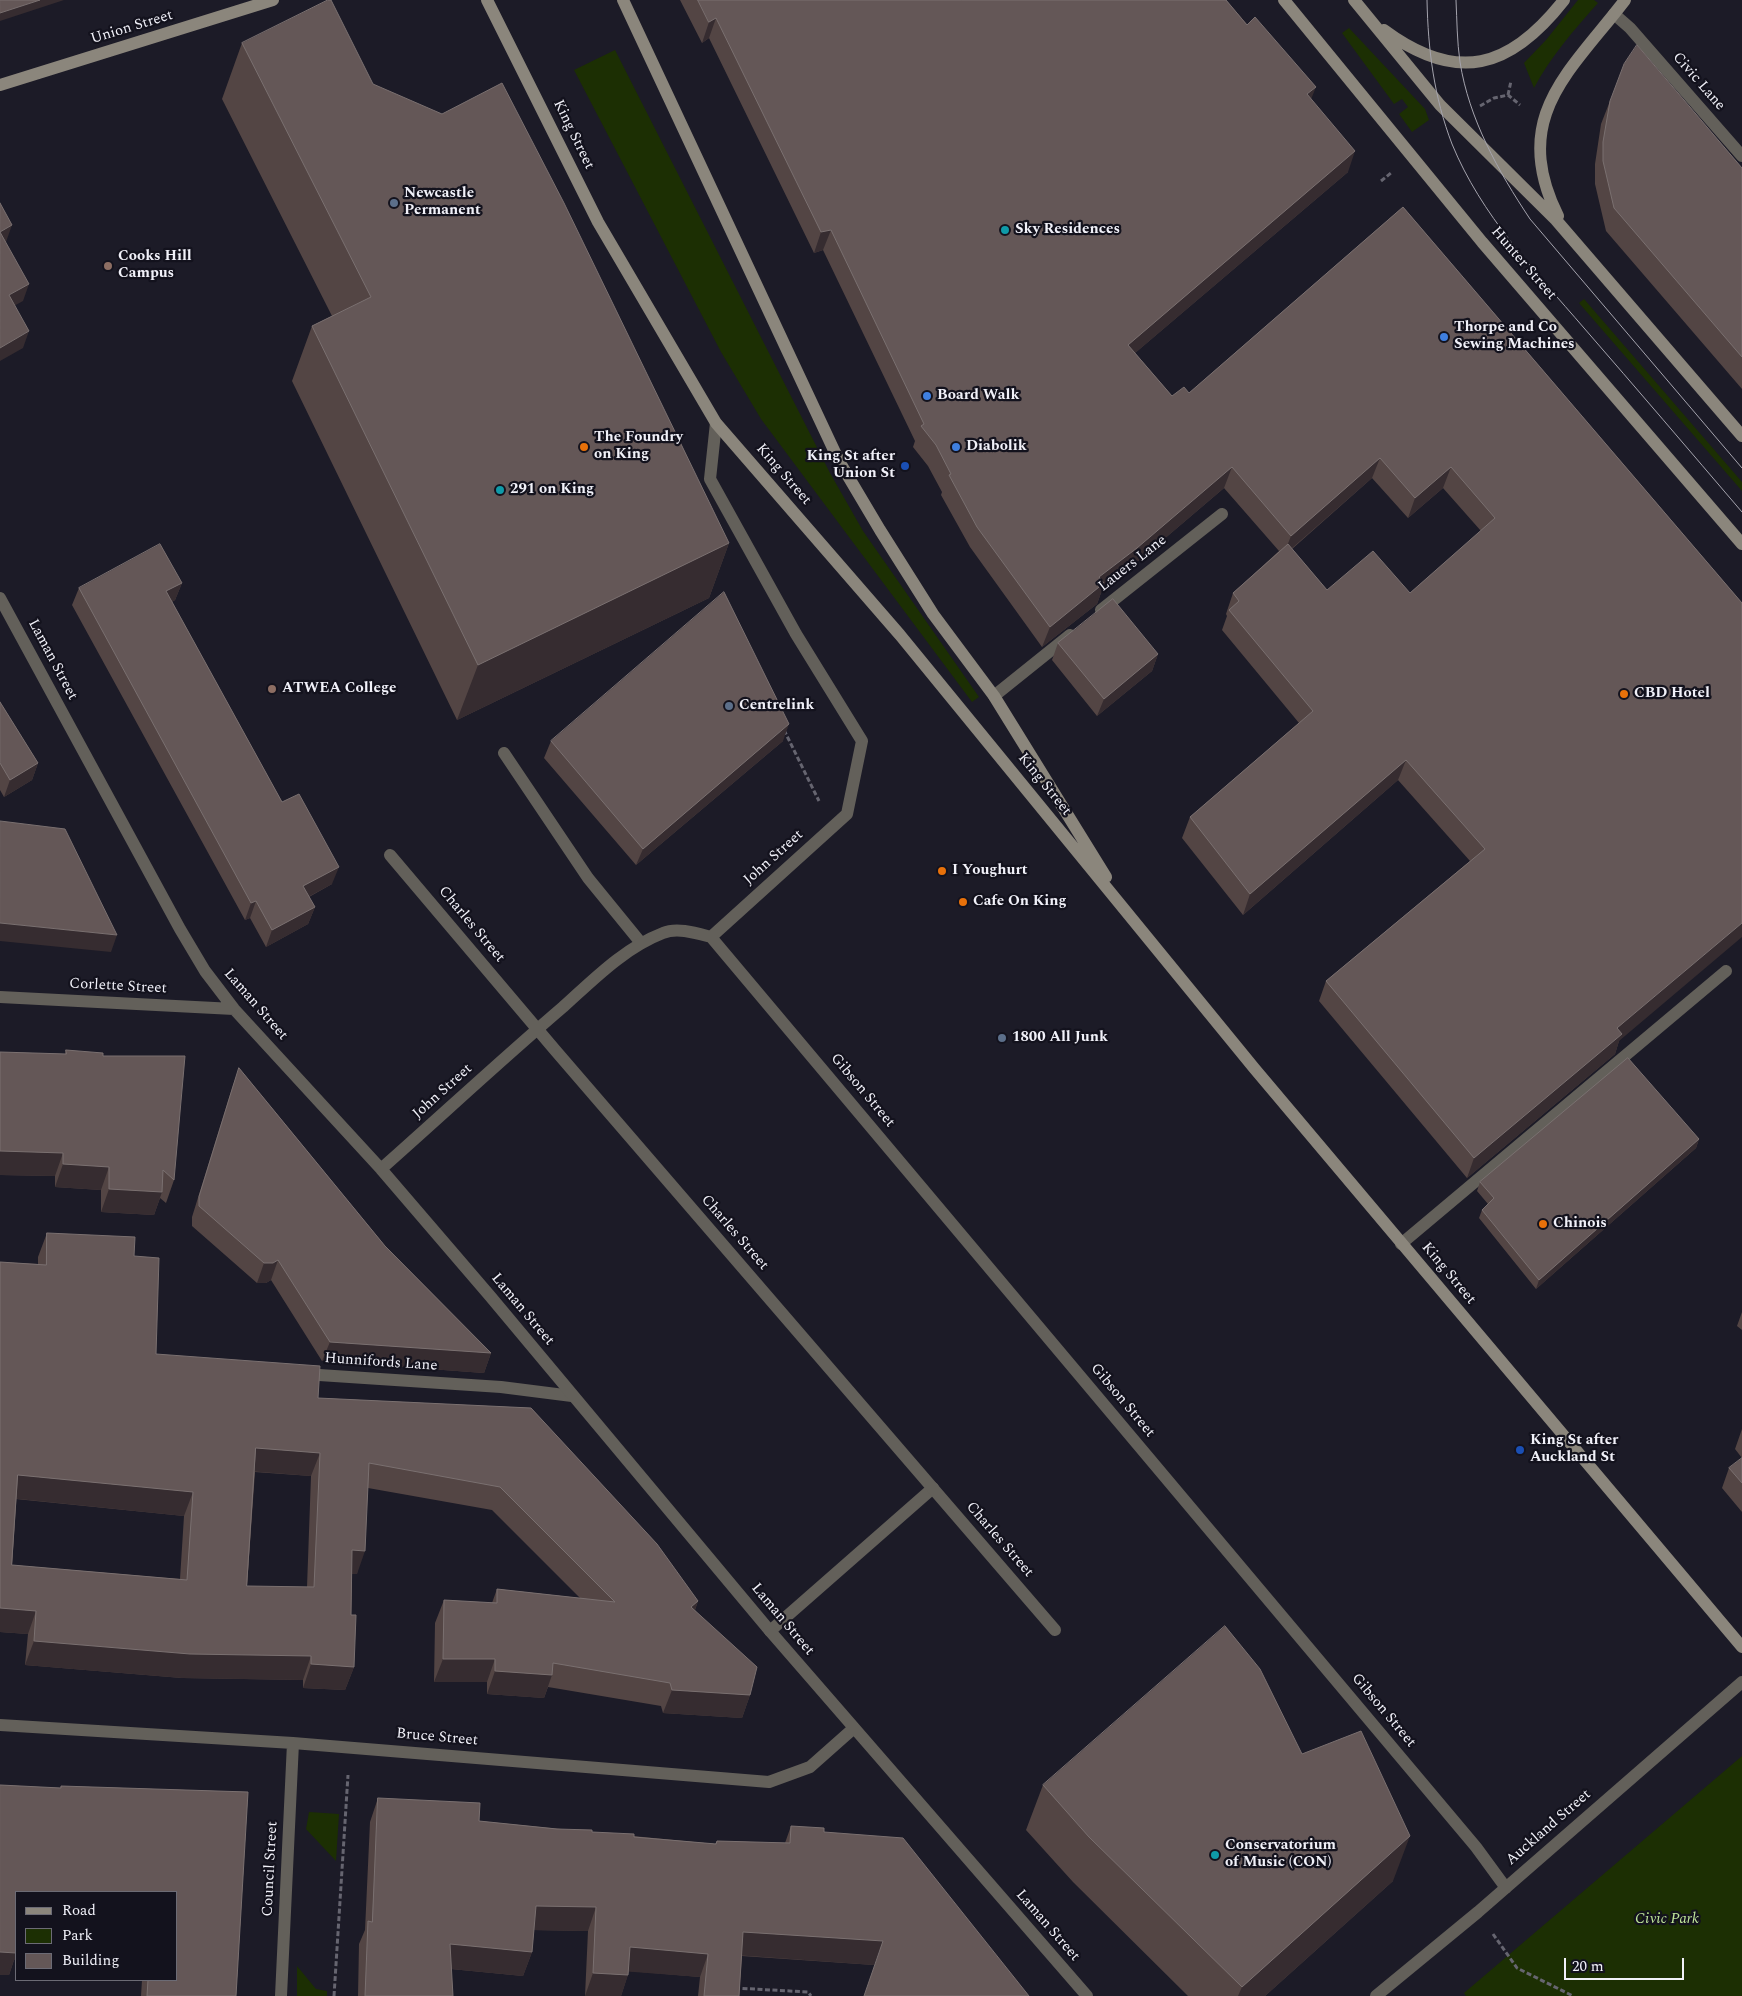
<!DOCTYPE html>
<html>
<head>
<meta charset="utf-8">
<style>
  body { margin:0 }
  #map { position:relative; width:1742px; height:1996px; overflow:hidden; background:#1c1b27; font-family:Spectral,serif }
  canvas { display:block }
  .legend { position:absolute; left:15px; top:1891px; width:162px; height:90px; box-sizing:border-box; background:#13121d; border:1px solid #6c6b75; margin:0; padding:6px 9px; list-style:none; font-size:15px; color:#f1f1f9 }
  .legend li { display:flex; align-items:center; gap:10px; height:25px }
  .legend b { width:25px; border:1px solid #6c6b75 }
  .scale { position:absolute; left:1564px; top:1958px; width:120px; height:22px; box-sizing:border-box; border:2px solid #f1f1f9; border-top:0; padding-left:6px; font-size:15px; line-height:18px; white-space:nowrap; color:#f1f1f9; -webkit-text-stroke:4px #13121d; paint-order:stroke }
</style>
</head>
<body>
<div id="map">
<canvas width="1742" height="1996"></canvas>
<ul class="legend">
<li><b style="height:6px;background:#8b867c"></b>Road</li>
<li><b style="height:14px;background:#1c2f03"></b>Park</li>
<li><b style="height:14px;background:#645757"></b>Building</li>
</ul>
<div class="scale">20 m</div>
</div>
<script>
const ctx = document.querySelector('canvas').getContext('2d');
ctx.lineJoin = 'round';
function fillPath(path, color) { ctx.fillStyle = color; ctx.fill(path, 'evenodd'); }
function trace(path, color, width, dash) { ctx.strokeStyle = color; ctx.lineWidth = width; ctx.lineCap = dash ? 'butt' : 'round'; ctx.setLineDash(dash || []); ctx.stroke(path); }
function write(font, color, halo, rows, align = 'center') {
  ctx.font = font + ' Spectral,serif'; ctx.lineWidth = 4.5; ctx.setLineDash([]); ctx.textBaseline = 'middle'; ctx.strokeStyle = halo; ctx.fillStyle = color; for (const [text, x, y, turn = 0] of rows) {
    ctx.save(); ctx.translate(x, y); ctx.rotate((+turn || 0) * Math.PI / 180); ctx.textAlign = isNaN(turn) ? turn : align; if (halo) ctx.strokeText(text, 0, 0); ctx.fillText(text, 0, 0); ctx.restore();
  }
}
const green = new Path2D(`
  M 1578,0 L 1594,0 L 1598,3 C 1574,30 1551,56 1534,88 L 1524,63 L 1546,40 Z
  M 1349,28 L 1425,109 L 1429,120 L 1412,132 L 1399,114 L 1408,107 L 1402,99 L 1394,104 L 1342,33 Z
  M 615,50 L 830,473 L 863,531 L 979,697 L 972,702 L 761,419 L 721,352 L 574,70 Z
  M 1584,299 L 1742,482 L 1742,491 L 1579,303 Z
  M 1742,1756 L 1742,1996 L 1466,1996 L 1464,1993 Z
  M 309,1812 L 339,1814 L 336,1861 L 306,1829 Z
  M 297,1966 L 316,1989 L 327,1991 L 327,1996 L 297,1996 Z`);
const path = new Path2D(`
  M 1508,95 L 1511,81
  M 1480,106 L 1494,98 L 1508,95 L 1520,105
  M 1381,181 L 1391,173
  M 784,730 L 819,801
  M 1493,1934 L 1517,1968 L 1573,1996
  M 735,1988 L 808,1992 L 811,1996
  M 334,1996 L 348,1775`);
const lane = new Path2D(`
  M 1614,14 L 1630,28 L 1742,156
  M 504,753 L 588,878 L 641,943
  M 1401,1244 L 1726,971
  M 304,1374 L 501,1387 L 572,1396
  M 770,1631 L 933,1488`);
const street = new Path2D(`
  M 0,598 L 180,929 L 205,971 L 234,1009 L 381,1169 L 490,1296 L 770,1631 L 1087,1996
  M 1101,610 L 1222,514
  M 994,696 L 1070,635
  M 390,855 L 555,1050 L 1055,1630
  M 711,937 L 1476,1847 L 1506,1888
  M 711,937 L 847,814 L 862,741 L 796,634 L 710,479 L 716,423
  M 0,997 L 234,1009
  M 381,1169 C 442,1115 501,1060 563,1007 C 593,980 624,948 663,933 C 677,927 696,933 711,937
  M 0,1725 L 293,1743 L 769,1782 L 810,1767 L 854,1728
  M 281,1996 L 293,1743
  M 1376,1996 L 1478,1912 L 1742,1682`);
const secondary = new Path2D(`
  M 487,0 L 598,222 L 716,423 L 900,635 L 1254,1068 L 1742,1647
  M 623,0 L 839,461 L 880,530 L 933,614 L 994,696 L 1106,877
  M 1284,0 L 1482,242 L 1742,544
  M 1354,0 L 1440,105 L 1556,220 L 1742,436
  M 1384,30 C 1457,84 1510,69 1564,0
  M 0,85 L 273,0
  M 1558,216 C 1509,117 1570,72 1625,0`);
const tram = new Path2D(`
  M 1427,0 C 1428,50 1434,97 1452,144 C 1481,215 1535,271 1584,328 C 1637,389 1689,450 1742,512
  M 1456,0 C 1457,21 1457,41 1460,62 C 1469,119 1498,171 1530,219 L 1742,468`);
const wall = new Path2D(`
  M 680,0 L 1226,0 L 1311,99 L 1348,172 L 1135,353 L 1172,396 L 1189,393 L 1403,207 L 1742,603 L 1619,1041 L 1615,1054 L 1467,1178 L 1319,1001 L 1326,981 L 1470,861 L 1398,780 L 1243,915 L 1182,838 L 1190,817 L 1299,723 L 1222,630 L 1227,616 L 1226,614 L 1233,593 L 1279,551 L 1224,488 L 1130,568 L 1102,590 L 1097,604 L 1042,647 L 970,547 L 941,495 L 942,492 L 928,466 L 913,447 L 915,441 L 823,250 L 814,253 L 709,38 L 702,43 ZM 1372,478 L 1408,518 L 1443,488 L 1481,531 L 1410,593 L 1327,590 L 1292,549 Z
  M 242,43 L 373,84 L 729,543 L 709,598 L 457,720 L 292,381 L 312,326 L 332,316 L 222,99 Z
  M 1610,101 L 1742,168 L 1742,389 L 1606,231 L 1595,184 L 1595,164 L 1601,124 Z
  M 182,583 L 175,600 L 172,602 L 282,802 L 332,884 L 309,897 L 315,907 L 308,924 L 266,947 L 250,918 L 245,920 L 72,605 L 79,588 Z
  M 1058,643 L 1158,654 L 1152,671 L 1097,716 L 1052,660 Z
  M 0,702 L 38,763 L 32,780 L 4,797 L 0,790 Z
  M 551,741 L 783,741 L 636,865 L 544,758 Z
  M 66,1050 L 103,1056 L 174,1180 L 166,1203 L 160,1198 L 154,1215 L 101,1212 L 101,1190 L 55,1187 L 55,1176 L 0,1175 L 0,1052 L 65,1054 Z
  M 239,1068 L 385,1246 L 491,1353 L 484,1373 L 322,1361 L 271,1280 L 266,1283 L 257,1283 L 192,1226 L 192,1217 L 232,1088 Z
  M 1699,1139 L 1696,1148 L 1536,1289 L 1479,1218 L 1482,1210 L 1488,1204 L 1477,1191 L 1480,1182 Z
  M 47,1233 L 134,1256 L 156,1354 L 318,1398 L 531,1408 L 698,1601 L 695,1610 L 750,1695 L 742,1718 L 663,1713 L 661,1706 L 548,1687 L 544,1698 L 487,1694 L 487,1682 L 434,1682 L 435,1623 L 444,1600 L 492,1603 L 497,1589 L 580,1598 L 492,1510 L 368,1488 L 357,1574 L 352,1574 L 351,1615 L 354,1667 L 345,1690 L 303,1688 L 303,1680 L 182,1678 L 25,1665 L 28,1634 L 0,1632 L 0,1262 L 38,1264 L 38,1257 ZM 255,1472 L 311,1476 L 307,1587 L 247,1586 ZM 16,1499 L 184,1516 L 180,1579 L 12,1565 Z
  M 1742,1312 L 1742,1330 L 1737,1326 Z
  M 1742,1429 L 1742,1512 L 1722,1488 L 1729,1468 L 1742,1458 L 1735,1449 Z
  M 1302,1754 L 1393,1881 L 1265,1996 L 1188,1996 L 1073,1882 L 1026,1830 L 1043,1785 Z
  M 0,1785 L 60,1788 L 61,1786 L 248,1792 L 236,1996 L 141,1996 L 142,1980 L 176,1980 L 176,1892 L 16,1892 L 16,1960 L 14,1960 L 9,1975 L 0,1975 Z
  M 378,1798 L 479,1821 L 715,1844 L 717,1841 L 785,1843 L 791,1826 L 824,1832 L 874,1965 L 742,1956 L 739,1996 L 698,1996 L 700,1977 L 629,1971 L 621,1996 L 585,1996 L 588,1931 L 534,1930 L 532,1952 L 523,1976 L 451,1969 L 453,1996 L 358,1996 L 359,1944 L 365,1930 L 370,1822 Z`);
const shadedWall = new Path2D(`
  M 40,0 L 64,0 L 0,21 L 0,13 Z
  M 716,18 L 709,38 L 702,43 L 709,22 Z
  M 1316,87 L 1308,107 L 1307,94 Z
  M 1355,151 L 1348,172 L 1121,365 L 1128,345 Z
  M 12,225 L 6,242 L 0,245 L 0,232 Z
  M 831,230 L 823,250 L 814,253 L 821,232 Z
  M 29,284 L 23,301 L 3,312 L 9,295 Z
  M 29,331 L 23,348 L 0,361 L 0,348 Z
  M 1380,458 L 1372,478 L 1283,556 L 1291,536 Z
  M 1232,467 L 1224,488 L 1130,568 L 1102,590 L 1097,604 L 1042,647 L 1050,627 L 1099,577 Z
  M 1451,467 L 1443,488 L 1408,518 L 1415,498 Z
  M 729,543 L 709,598 L 457,720 L 478,665 Z
  M 182,583 L 175,600 L 160,608 L 166,591 Z
  M 1158,654 L 1152,671 L 1097,716 L 1104,699 Z
  M 789,724 L 783,741 L 636,865 L 643,849 Z
  M 1406,760 L 1398,780 L 1243,915 L 1250,894 Z
  M 38,763 L 32,780 L 4,797 L 10,780 Z
  M 339,867 L 332,884 L 297,903 L 303,886 Z
  M 256,901 L 250,918 L 245,920 L 251,903 Z
  M 315,907 L 308,924 L 266,947 L 272,930 Z
  M 0,923 L 117,935 L 111,952 L 0,941 Z
  M 1742,923 L 1742,937 L 1619,1041 L 1615,1054 L 1467,1178 L 1474,1158 L 1617,1028 Z
  M 1699,1139 L 1696,1148 L 1536,1289 L 1539,1280 Z
  M 0,1151 L 63,1153 L 55,1176 L 0,1175 Z
  M 63,1164 L 109,1167 L 101,1190 L 55,1187 Z
  M 109,1189 L 162,1192 L 154,1215 L 101,1212 Z
  M 278,1260 L 271,1280 L 266,1283 L 257,1283 L 264,1263 Z
  M 330,1342 L 491,1353 L 484,1373 L 322,1361 Z
  M 256,1448 L 320,1453 L 311,1476 L 248,1471 Z
  M 18,1475 L 193,1492 L 184,1516 L 9,1498 Z
  M 352,1550 L 365,1551 L 357,1574 L 344,1574 Z
  M 698,1601 L 690,1624 L 691,1607 Z
  M 0,1608 L 36,1611 L 28,1634 L 0,1632 Z
  M 34,1641 L 311,1656 L 303,1680 L 182,1678 L 25,1665 Z
  M 443,1659 L 495,1659 L 487,1682 L 434,1682 Z
  M 311,1664 L 354,1667 L 345,1690 L 303,1688 Z
  M 495,1671 L 552,1675 L 544,1698 L 487,1694 Z
  M 672,1690 L 750,1695 L 742,1718 L 663,1713 Z
  M 1410,1836 L 1393,1881 L 1265,1996 L 1238,1996 L 1242,1987 Z
  M 536,1906 L 596,1907 L 588,1931 L 528,1930 Z
  M 743,1932 L 883,1941 L 874,1965 L 735,1955 Z
  M 16,1941 L 16,1960 L 14,1960 L 9,1975 L 0,1975 L 0,1952 Z
  M 450,1944 L 532,1952 L 523,1976 L 441,1968 Z
  M 630,1947 L 708,1954 L 700,1977 L 621,1971 Z
  M 593,1973 L 628,1975 L 621,1996 L 585,1996 Z`);
const building = new Path2D(`
  M 0,0 L 40,0 L 0,13 Z
  M 328,0 L 331,0 L 373,84 L 442,114 L 502,83 L 564,203 L 729,543 L 478,665 L 312,326 L 371,297 L 242,43 Z
  M 698,0 L 1226,0 L 1247,25 L 1255,17 L 1316,87 L 1307,94 L 1355,151 L 1128,345 L 1172,396 L 1184,387 L 1189,393 L 1403,207 L 1742,603 L 1742,923 L 1617,1028 L 1622,1034 L 1474,1158 L 1326,981 L 1485,849 L 1406,760 L 1250,894 L 1190,817 L 1313,711 L 1229,610 L 1239,601 L 1233,593 L 1288,544 L 1327,590 L 1373,551 L 1410,593 L 1495,518 L 1451,467 L 1415,498 L 1380,458 L 1291,536 L 1232,467 L 1137,548 L 1099,577 L 1104,583 L 1050,627 L 977,527 L 949,475 L 951,474 L 936,445 L 921,426 L 924,424 L 831,230 L 821,232 L 716,18 L 709,22 Z
  M 1637,45 L 1742,168 L 1742,357 L 1614,208 L 1603,161 L 1603,142 L 1610,101 L 1624,64 Z
  M 0,203 L 12,225 L 0,232 Z
  M 0,232 L 29,284 L 9,295 L 29,331 L 0,348 Z
  M 160,544 L 182,583 L 166,591 L 282,802 L 299,794 L 339,867 L 303,886 L 315,907 L 272,930 L 256,901 L 251,903 L 79,588 Z
  M 724,592 L 789,724 L 643,849 L 551,741 Z
  M 1113,599 L 1158,654 L 1104,699 L 1058,643 Z
  M 0,702 L 38,763 L 10,780 L 0,763 Z
  M 0,821 L 65,829 L 117,935 L 0,923 Z
  M 66,1050 L 103,1053 L 103,1056 L 185,1056 L 174,1180 L 163,1170 L 162,1192 L 109,1189 L 109,1167 L 63,1164 L 63,1153 L 0,1151 L 0,1052 L 66,1054 Z
  M 1628,1058 L 1699,1139 L 1539,1280 L 1482,1210 L 1494,1198 L 1480,1182 Z
  M 239,1068 L 385,1246 L 491,1353 L 330,1342 L 278,1260 L 273,1263 L 264,1263 L 199,1206 L 199,1197 Z
  M 47,1233 L 135,1237 L 134,1256 L 159,1258 L 156,1354 L 320,1366 L 318,1398 L 531,1408 L 657,1544 L 698,1601 L 691,1607 L 757,1667 L 750,1695 L 672,1690 L 670,1683 L 553,1663 L 552,1675 L 495,1671 L 495,1659 L 443,1659 L 444,1600 L 497,1603 L 497,1589 L 615,1602 L 500,1487 L 369,1463 L 365,1551 L 352,1550 L 351,1615 L 356,1615 L 354,1667 L 311,1664 L 311,1656 L 190,1654 L 34,1641 L 36,1611 L 0,1608 L 0,1262 L 46,1265 ZM 256,1448 L 320,1453 L 314,1587 L 247,1586 ZM 18,1475 L 193,1492 L 187,1580 L 12,1565 Z
  M 1742,1458 L 1742,1483 L 1729,1468 Z
  M 1225,1626 L 1260,1669 L 1302,1754 L 1361,1731 L 1410,1836 L 1242,1987 L 1089,1837 L 1043,1785 Z
  M 0,1785 L 61,1788 L 61,1786 L 248,1792 L 236,1996 L 147,1996 L 148,1980 L 176,1980 L 176,1892 L 16,1892 L 16,1953 L 0,1952 Z
  M 378,1798 L 480,1803 L 479,1821 L 557,1829 L 592,1830 L 592,1832 L 634,1834 L 634,1837 L 716,1844 L 717,1841 L 790,1843 L 791,1826 L 824,1828 L 824,1832 L 903,1838 L 1029,1996 L 864,1996 L 883,1941 L 743,1932 L 739,1996 L 704,1996 L 708,1954 L 630,1947 L 628,1975 L 593,1973 L 596,1907 L 536,1906 L 532,1952 L 450,1944 L 453,1996 L 365,1996 L 368,1921 L 372,1922 Z`);
const markers = [
  [394,203,5,"#5c6f8a"],
  [1005,230,5,"#0f9aa8"],
  [108,266,5,"#8d6e63"],
  [1444,337,5,"#3f7fe0"],
  [927,396,5,"#3f7fe0"],
  [584,447,5,"#e8710a"],
  [956,447,5,"#3f7fe0"],
  [905,466,5,"#1a4fb4"],
  [500,490,5,"#0f9aa8"],
  [272,689,5,"#8d6e63"],
  [1624,694,5,"#e8710a"],
  [729,706,5,"#5c6f8a"],
  [942,871,5,"#e8710a"],
  [963,902,5,"#e8710a"],
  [1002,1038,5,"#5c6f8a"],
  [1543,1224,5,"#e8710a"],
  [1520,1450,5,"#1a4fb4"],
  [1215,1855,5,"#0f9aa8"]
];
const streetNames = [
  ["Union Street",132,28,-17],
  ["Civic Lane",1698,82,49],
  ["King Street",573,135,64],
  ["Hunter Street",1523,264,49],
  ["King Street",783,475,49],
  ["Lauers Lane",1133,564,-38],
  ["Laman Street",52,660,62],
  ["King Street",1044,785,51],
  ["John Street",774,858,-42],
  ["Charles Street",471,925,50],
  ["Corlette Street",118,987,3],
  ["Laman Street",255,1005,49],
  ["Gibson Street",862,1091,50],
  ["John Street",443,1092,-42],
  ["Charles Street",734,1233,49],
  ["King Street",1448,1274,50],
  ["Laman Street",522,1310,50],
  ["Hunnifords Lane",381,1363,4],
  ["Gibson Street",1122,1401,50],
  ["Charles Street",999,1540,49],
  ["Laman Street",782,1620,50],
  ["Gibson Street",1383,1711,50],
  ["Bruce Street",437,1738,5],
  ["Auckland Street",1549,1828,-41],
  ["Council Street",271,1869,-87],
  ["Laman Street",1047,1926,49]
];
const poiNames = [
  ["Newcastle",404,194],
  ["Permanent",404,211],
  ["Sky Residences",1015,230],
  ["Cooks Hill",118,257],
  ["Campus",118,274],
  ["Thorpe and Co",1454,328],
  ["Sewing Machines",1454,345],
  ["Board Walk",937,396],
  ["The Foundry",594,438],
  ["on King",594,455],
  ["Diabolik",966,447],
  ["King St after",895,457,"right"],
  ["Union St",895,474,"right"],
  ["291 on King",510,490],
  ["ATWEA College",282,689],
  ["CBD Hotel",1634,694],
  ["Centrelink",739,706],
  ["I Youghurt",952,871],
  ["Cafe On King",973,902],
  ["1800 All Junk",1012,1038],
  ["Chinois",1553,1224],
  ["King St after",1530,1441],
  ["Auckland St",1530,1458],
  ["Conservatorium",1225,1846],
  ["of Music (CON)",1225,1863]
];
const parkNames = [
  ["Civic Park",1667,1920]
];
fillPath(green, '#1c2f03');
trace(path, '#666570', 3, [5, 2.5]);
trace(lane, '#63605a', 12);
trace(street, '#63605a', 12);
trace(secondary, '#8b867c', 12);
trace(tram, '#a5a4ae', 1);
fillPath(wall, '#534544');
fillPath(shadedWall, '#362c30');
fillPath(building, '#645757');
trace(building, '#7a7070', 1);
for (const [x, y, r, color] of markers) { const dot = new Path2D(); dot.arc(x, y, r, 0, 2 * Math.PI); ctx.fillStyle = color; ctx.fill(dot); trace(dot, '#13121d', 2); }
write('15px', '#f1f1f9', '#13121d', streetNames);
write('bold 15px', '#f1f1f9', '#13121d', poiNames, 'left');
write('italic 15px', '#bfe59a', '#13121d', parkNames);
</script>
</body>
</html>
